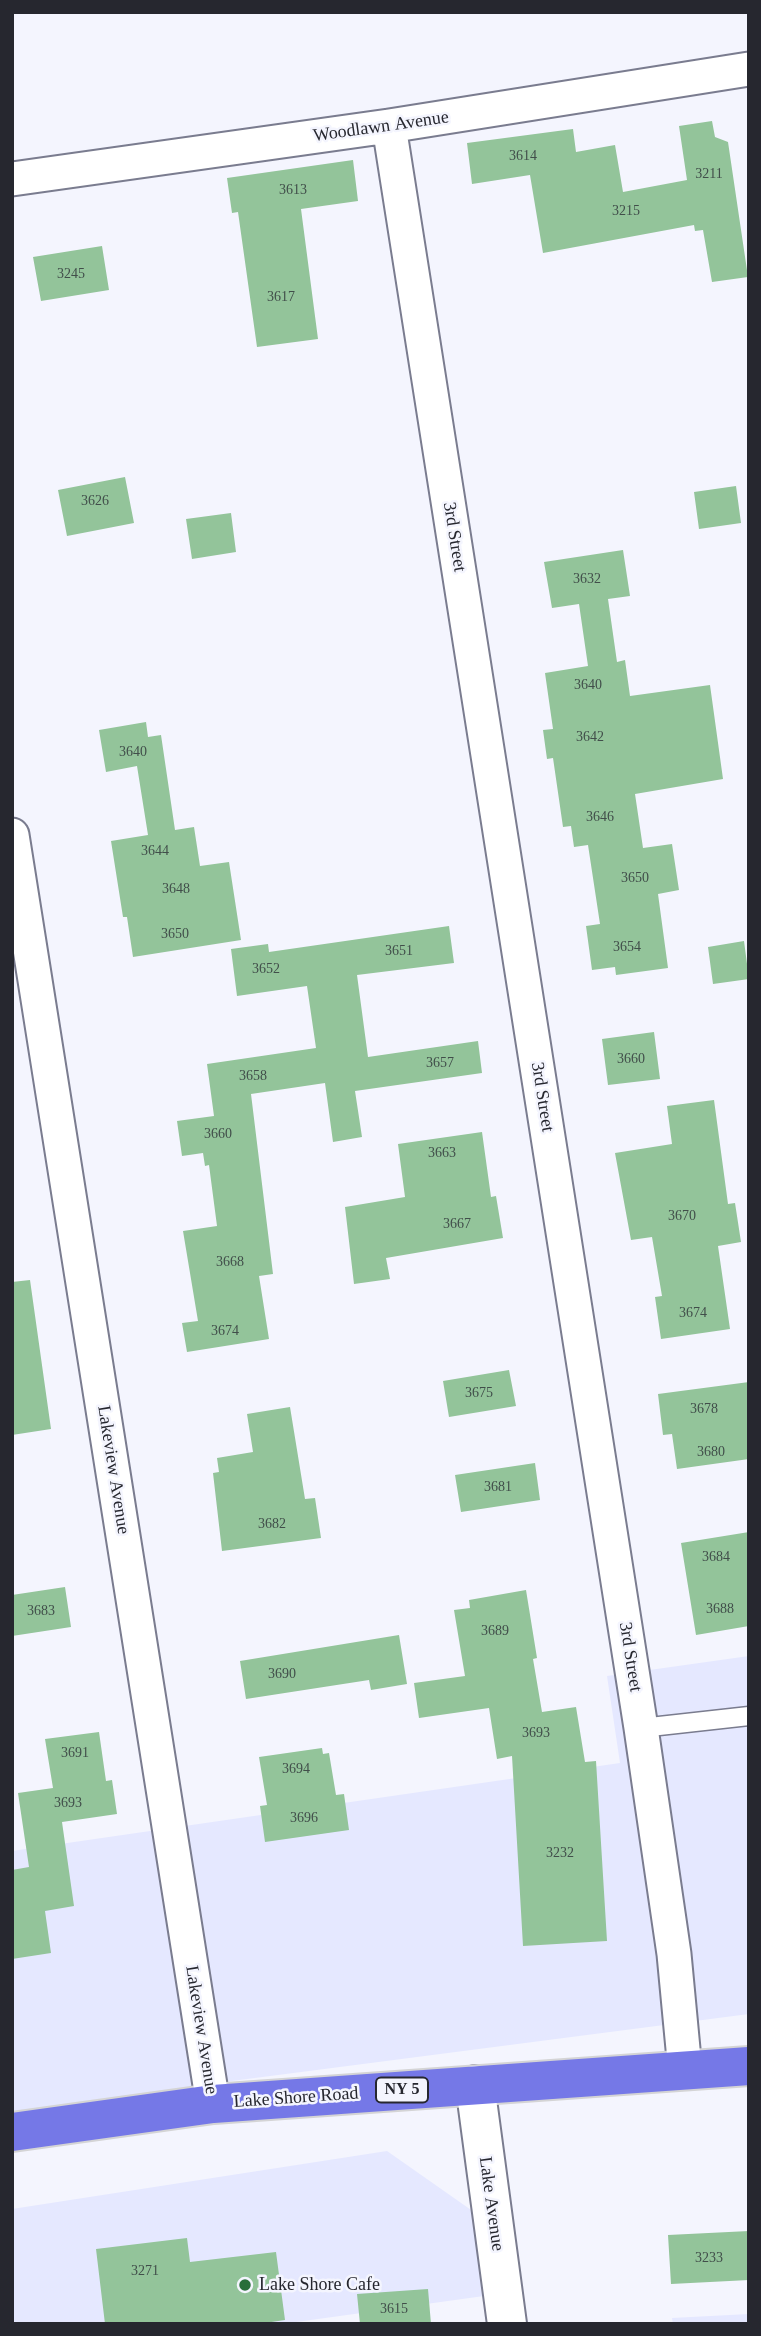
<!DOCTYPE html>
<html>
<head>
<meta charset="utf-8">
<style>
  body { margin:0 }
  #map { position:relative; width:761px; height:2336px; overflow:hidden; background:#f4f5fe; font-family:Georgia,serif }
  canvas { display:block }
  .frame { position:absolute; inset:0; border:14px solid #26272f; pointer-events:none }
</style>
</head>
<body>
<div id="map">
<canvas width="761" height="2336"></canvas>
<div class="frame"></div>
</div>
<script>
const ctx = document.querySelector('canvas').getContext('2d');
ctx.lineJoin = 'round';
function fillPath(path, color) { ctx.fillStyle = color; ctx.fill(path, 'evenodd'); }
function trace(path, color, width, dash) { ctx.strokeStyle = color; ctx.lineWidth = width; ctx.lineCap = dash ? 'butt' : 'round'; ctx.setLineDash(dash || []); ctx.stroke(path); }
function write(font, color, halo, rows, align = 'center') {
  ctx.font = font + ' Georgia,serif'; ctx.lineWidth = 5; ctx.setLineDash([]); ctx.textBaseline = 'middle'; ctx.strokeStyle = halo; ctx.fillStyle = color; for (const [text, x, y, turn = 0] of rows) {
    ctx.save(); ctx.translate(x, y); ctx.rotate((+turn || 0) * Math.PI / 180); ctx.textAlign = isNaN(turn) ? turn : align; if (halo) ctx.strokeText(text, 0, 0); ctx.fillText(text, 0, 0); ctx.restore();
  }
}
const built = new Path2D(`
  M 749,1656 L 749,2014 L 224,2082 L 12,2114 L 12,1851 L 620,1763 L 607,1676 Z
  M 387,2151 L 474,2212 L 484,2296 L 282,2324 L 12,2324 L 12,2209 Z
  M 749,2314 L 749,2324 L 673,2324 L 672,2318 Z`);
const building = new Path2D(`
  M 712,121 L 715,137 L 728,142 L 748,277 L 712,282 L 703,230 L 695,231 L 694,225 L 543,253 L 530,175 L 472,184 L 467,143 L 573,129 L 576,152 L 615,145 L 623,192 L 687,180 L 679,126 Z
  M 353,160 L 358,201 L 301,209 L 318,339 L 257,347 L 238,212 L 232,213 L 227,178 Z
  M 102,246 L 109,290 L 41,301 L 33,257 Z
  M 125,477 L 134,523 L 67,536 L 58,490 Z
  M 736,486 L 741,523 L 699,529 L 694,492 Z
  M 231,513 L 236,552 L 192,559 L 186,519 Z
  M 623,550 L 630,596 L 608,599 L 617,662 L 625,660 L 630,696 L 710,685 L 723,779 L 635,794 L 643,848 L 672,844 L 679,890 L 658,894 L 668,968 L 616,975 L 615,967 L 592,970 L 586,926 L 600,924 L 588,845 L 574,847 L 571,826 L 563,827 L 553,758 L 547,759 L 543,730 L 553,729 L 545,673 L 588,666 L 579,604 L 552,608 L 544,562 Z
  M 146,722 L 148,737 L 161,735 L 175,830 L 194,827 L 200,866 L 229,862 L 241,940 L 133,957 L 127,917 L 123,917 L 111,841 L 148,835 L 137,766 L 106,772 L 99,730 Z
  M 449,926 L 454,963 L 357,975 L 368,1057 L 478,1041 L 482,1073 L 355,1091 L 362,1137 L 333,1142 L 325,1083 L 251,1094 L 273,1274 L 259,1276 L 269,1339 L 187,1352 L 182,1323 L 198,1321 L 183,1231 L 217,1226 L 209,1165 L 205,1166 L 203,1153 L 182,1156 L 177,1121 L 214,1116 L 207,1064 L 316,1048 L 307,986 L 237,996 L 231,949 L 268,944 L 269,952 Z
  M 744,941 L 749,979 L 713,984 L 708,947 Z
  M 654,1032 L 660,1079 L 608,1085 L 602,1039 Z
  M 714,1100 L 728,1204 L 735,1203 L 741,1242 L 718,1246 L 730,1329 L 661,1339 L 655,1297 L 662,1296 L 652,1237 L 631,1240 L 615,1153 L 672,1144 L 667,1106 Z
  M 482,1132 L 491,1197 L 496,1196 L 503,1238 L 386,1258 L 390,1279 L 354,1284 L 345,1207 L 405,1197 L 398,1144 Z
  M 30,1280 L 51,1429 L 12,1435 L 12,1282 Z
  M 509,1370 L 516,1406 L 449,1417 L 443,1381 Z
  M 749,1382 L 749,1459 L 677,1469 L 672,1434 L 663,1435 L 658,1394 Z
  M 290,1407 L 305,1499 L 315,1498 L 321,1538 L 222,1551 L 213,1473 L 219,1472 L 217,1458 L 253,1452 L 247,1414 Z
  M 535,1463 L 540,1500 L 461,1512 L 455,1475 Z
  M 749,1532 L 749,1626 L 696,1635 L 681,1543 Z
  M 65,1587 L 71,1627 L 12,1636 L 12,1595 Z
  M 526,1590 L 537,1658 L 533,1659 L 542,1712 L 576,1707 L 585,1762 L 596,1761 L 607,1941 L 523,1946 L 512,1756 L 497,1759 L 489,1708 L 419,1718 L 414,1683 L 465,1676 L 454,1610 L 470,1608 L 469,1600 Z
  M 399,1635 L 407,1684 L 371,1690 L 369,1680 L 246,1699 L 240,1661 Z
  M 99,1732 L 106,1781 L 112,1780 L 117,1814 L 62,1822 L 74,1906 L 45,1911 L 51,1953 L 12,1959 L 12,1870 L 29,1867 L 18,1793 L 53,1788 L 45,1739 Z
  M 322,1748 L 323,1754 L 329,1753 L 336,1795 L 344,1794 L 349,1830 L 265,1842 L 260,1806 L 267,1805 L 259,1757 Z
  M 749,2231 L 749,2280 L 671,2284 L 668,2235 Z
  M 187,2238 L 190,2262 L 276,2252 L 285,2320 L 258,2324 L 105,2324 L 96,2249 Z
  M 428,2289 L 431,2324 L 360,2324 L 357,2294 Z`);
const lane = new Path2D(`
  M 641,1728 L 749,1716`);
const street = new Path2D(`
  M 389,126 L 641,1728 L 674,1954 L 685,2070
  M 12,179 L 389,126 L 749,69
  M 12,835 L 213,2104`);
const secondary = new Path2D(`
  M 475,2085 L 507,2324`);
const highway = new Path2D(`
  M 12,2132 L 213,2104 L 749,2066`);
const markers = [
  [245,2285,7,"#296e3a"]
];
const numberNames = [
  ["3614",523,156],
  ["3211",709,174],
  ["3613",293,190],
  ["3215",626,211],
  ["3245",71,274],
  ["3617",281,297],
  ["3626",95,501],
  ["3632",587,579],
  ["3640",588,685],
  ["3642",590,737],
  ["3640",133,752],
  ["3646",600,817],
  ["3644",155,851],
  ["3650",635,878],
  ["3648",176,889],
  ["3650",175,934],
  ["3654",627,947],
  ["3651",399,951],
  ["3652",266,969],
  ["3660",631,1059],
  ["3657",440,1063],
  ["3658",253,1076],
  ["3660",218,1134],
  ["3663",442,1153],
  ["3670",682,1216],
  ["3667",457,1224],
  ["3668",230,1262],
  ["3674",693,1313],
  ["3674",225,1331],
  ["3675",479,1393],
  ["3678",704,1409],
  ["3680",711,1452],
  ["3681",498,1487],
  ["3682",272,1524],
  ["3684",716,1557],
  ["3688",720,1609],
  ["3683",41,1611],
  ["3689",495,1631],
  ["3690",282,1674],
  ["3693",536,1733],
  ["3691",75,1753],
  ["3694",296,1769],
  ["3693",68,1803],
  ["3696",304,1818],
  ["3232",560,1853],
  ["3233",709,2258],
  ["3271",145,2271],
  ["3615",394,2309]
];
const shields = [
  [402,2090,52]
];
const shieldNames = [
  ["NY 5",402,2090]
];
const streetNames = [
  ["Woodlawn Avenue",381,127,-8],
  ["3rd Street",454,537,81],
  ["3rd Street",542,1097,81],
  ["Lakeview Avenue",113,1470,81],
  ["3rd Street",630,1657,81],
  ["Lakeview Avenue",201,2030,81],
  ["Lake Shore Road",296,2098,-4],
  ["Lake Avenue",491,2204,82]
];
const poiNames = [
  ["Lake Shore Cafe",259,2285]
];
fillPath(built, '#e5e8ff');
fillPath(building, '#93c49a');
trace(lane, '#7a7c8f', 21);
trace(street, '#7a7c8f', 37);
trace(secondary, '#7a7c8f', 42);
trace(highway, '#d4d4d5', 42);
trace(lane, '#fff', 18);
trace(street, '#fff', 33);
trace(secondary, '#fff', 38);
trace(highway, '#7578e7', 38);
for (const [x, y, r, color] of markers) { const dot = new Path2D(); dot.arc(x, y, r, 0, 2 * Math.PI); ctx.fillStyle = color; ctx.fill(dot); trace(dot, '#f4f5fe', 2.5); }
write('14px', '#414e4a', null, numberNames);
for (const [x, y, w] of shields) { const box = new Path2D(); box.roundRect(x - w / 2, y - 12.5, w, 25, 5); ctx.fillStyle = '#f4f5fe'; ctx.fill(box); trace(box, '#26272f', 2); }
write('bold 16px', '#26272f', null, shieldNames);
write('18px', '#26272f', '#f4f5fe', streetNames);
write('18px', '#26272f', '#f4f5fe', poiNames, 'left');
</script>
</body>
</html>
